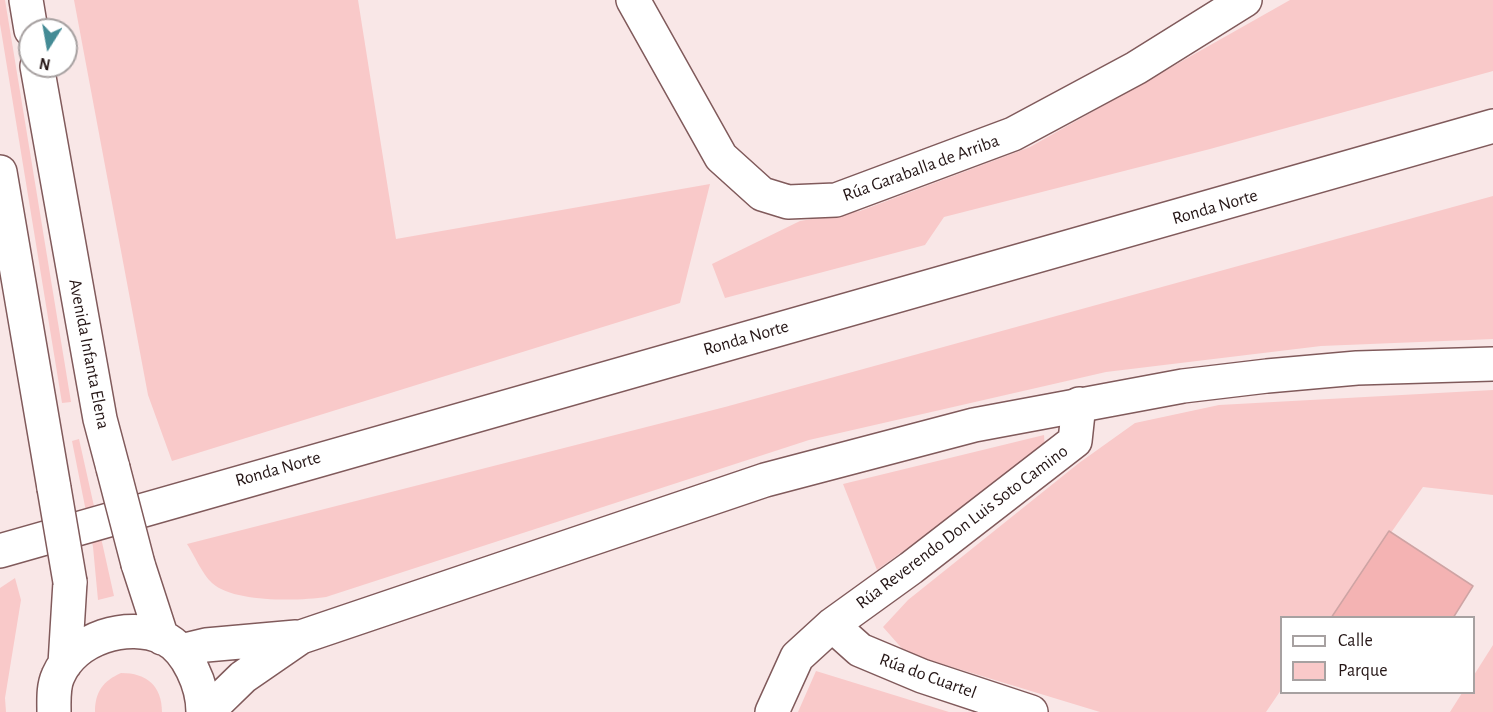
<!DOCTYPE html>
<html>
<head>
<meta charset="utf-8">
<style>
  body { margin:0 }
  #map { position:relative; width:1493px; height:712px; overflow:hidden; background:#f9e7e7; font-family:"Alegreya Sans",sans-serif }
  canvas { display:block }
  .legend { position:absolute; left:1280px; top:616px; width:195px; height:78px; box-sizing:border-box; background:#fff; border:2px solid #a7a1a1; margin:0; padding:8px 10px; list-style:none; font-size:18px; color:#241515 }
  .legend li { display:flex; align-items:center; gap:12px; height:30px }
  .legend b { width:30px; border:2px solid #a7a1a1 }
  .north { position:absolute; left:18px; top:18px; width:60px; height:60px; box-sizing:border-box; background:#fff; border:2px solid #a7a1a1; border-radius:50%; rotate:191deg; font-size:16px; font-weight:700; line-height:24px; text-align:center; color:#241515 }
  .north::after { content:''; display:block; margin:auto; width:21px; height:27px; background:#448b95; clip-path:polygon(50% 0,100% 100%,50% 72%,0 100%) }
</style>
</head>
<body>
<div id="map">
<canvas width="1493" height="712"></canvas>
<ul class="legend">
<li><b style="height:8px;background:#fff"></b>Calle</li>
<li><b style="height:16px;background:#f9c9c9"></b>Parque</li>
</ul>
<div class="north">N</div>
</div>
<script>
const ctx = document.querySelector('canvas').getContext('2d');
ctx.lineJoin = 'round';
function fillPath(path, color) { ctx.fillStyle = color; ctx.fill(path, 'evenodd'); }
function trace(path, color, width, dash) { ctx.strokeStyle = color; ctx.lineWidth = width; ctx.lineCap = dash ? 'butt' : 'round'; ctx.setLineDash(dash || []); ctx.stroke(path); }
function write(font, color, halo, rows, align = 'center') {
  ctx.font = font + ' "Alegreya Sans",sans-serif'; ctx.lineWidth = 5; ctx.setLineDash([]); ctx.textBaseline = 'middle'; ctx.strokeStyle = halo; ctx.fillStyle = color; for (const [text, x, y, turn = 0] of rows) {
    ctx.save(); ctx.translate(x, y); ctx.rotate((+turn || 0) * Math.PI / 180); ctx.textAlign = isNaN(turn) ? turn : align; if (halo) ctx.strokeText(text, 0, 0); ctx.fillText(text, 0, 0); ctx.restore();
  }
}
const green = new Path2D(`
  M 0,0 L 5,0 L 71,402 L 62,403 L 0,24 Z
  M 74,0 L 358,0 L 396,239 L 710,184 L 680,303 L 172,461 L 148,395 Z
  M 1290,0 L 1493,0 L 1493,71 L 1210,149 L 944,217 L 925,245 L 725,298 L 712,264 L 800,221 L 860,211 L 1030,147 Z
  M 1493,196 L 1493,339 L 1321,346 L 1106,372 L 809,440 L 326,597 C 299,601 234,603 212,583 C 202,574 195,556 187,544 L 725,407 Z
  M 1493,390 L 1493,495 L 1423,487 L 1332,617 L 1282,618 L 1281,690 L 1266,712 L 1100,712 L 906,653 L 883,627 L 908,600 L 1079,463 L 1135,423 L 1219,405 Z
  M 1044,435 L 1045,449 L 877,570 L 843,484 Z
  M 79,439 L 114,596 L 98,600 L 93,547 L 72,441 Z
  M 15,578 L 21,600 L 5,698 L 6,712 L 0,712 L 0,588 Z
  M 1493,645 L 1493,712 L 1450,712 L 1462,693 L 1474,692 L 1474,675 Z
  M 816,671 L 949,712 L 798,712 Z
  M 121,673 C 147,673 162,686 162,712 L 95,712 C 95,692 103,681 121,673 Z`);
const building = new Path2D(`
  M 1389,531 L 1473,586 L 1453,618 L 1331,618 Z`);
const minor = new Path2D(`
  M 633,0 L 721,157 L 762,194 L 788,202 L 836,200 L 1013,134 L 1136,68 L 1245,0
  M 832,625 L 860,650 L 922,676 L 1031,712
  M 772,712 L 797,657 L 832,625 L 911,568 L 1075,441 L 1079,404`);
const tertiary = new Path2D(`
  M 26,0 L 31,30
  M 37,66 L 100,419 L 113,468
  M 0,172 L 54,488
  M 138,564 L 162,638
  M 181,651 L 206,645 L 296,637
  M 65,664 L 70,582
  M 54,712 C 54,700 53,687 58,676 C 74,638 128,621 164,638 C 188,650 203,686 203,712
  M 207,712 L 243,677 L 301,637 L 765,480 L 974,425 L 1183,386 L 1267,376 L 1357,368 L 1493,364`);
const trunk = new Path2D(`
  M 0,551 C 496,405 996,271 1493,126`);
const tertiaryBridge = new Path2D(`
  M 113,468 L 138,564
  M 54,488 L 70,582`);
const streetNames = [
  ["Rúa Garaballa de Arriba",921,168,-20],
  ["Ronda Norte",1215,207,-16],
  ["Ronda Norte",746,338,-16],
  ["Avenida Infanta Elena",89,354,79],
  ["Ronda Norte",278,469,-16],
  ["Rúa Reverendo Don Luis Soto Camino",962,527,-37],
  ["Rúa do Cuartel",928,676,20]
];
fillPath(green, '#f9c9c9');
fillPath(building, '#f4b3b3');
trace(building, '#cea4a4', 1.5);
trace(minor, '#805a5b', 36);
trace(tertiary, '#805a5b', 36);
trace(trunk, '#805a5b', 36);
trace(minor, '#fff', 33);
trace(tertiary, '#fff', 33);
trace(trunk, '#fff', 33);
trace(tertiaryBridge, '#805a5b', 36, []);
trace(tertiaryBridge, '#fff', 33);
write('18px', '#241515', '#fff', streetNames);
</script>
</body>
</html>
